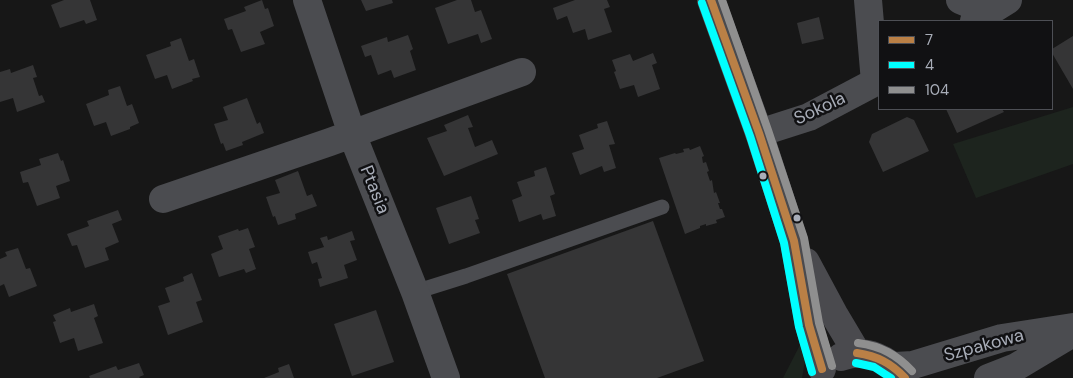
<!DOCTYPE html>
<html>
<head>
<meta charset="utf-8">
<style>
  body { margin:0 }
  #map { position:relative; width:1073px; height:378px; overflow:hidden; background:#171717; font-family:"DM Sans",sans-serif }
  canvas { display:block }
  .legend { position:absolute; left:878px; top:20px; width:175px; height:90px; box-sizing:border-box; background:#111113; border:1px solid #4d4f55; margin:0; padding:6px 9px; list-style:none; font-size:15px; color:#a8adb8 }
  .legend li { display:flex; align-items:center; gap:10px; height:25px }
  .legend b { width:25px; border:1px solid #4d4f55 }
</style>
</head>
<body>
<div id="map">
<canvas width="1073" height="378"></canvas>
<ul class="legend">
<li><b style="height:6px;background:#ba8046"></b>7</li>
<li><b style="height:6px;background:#0ff"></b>4</li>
<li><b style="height:6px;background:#8f8f8f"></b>104</li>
</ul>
</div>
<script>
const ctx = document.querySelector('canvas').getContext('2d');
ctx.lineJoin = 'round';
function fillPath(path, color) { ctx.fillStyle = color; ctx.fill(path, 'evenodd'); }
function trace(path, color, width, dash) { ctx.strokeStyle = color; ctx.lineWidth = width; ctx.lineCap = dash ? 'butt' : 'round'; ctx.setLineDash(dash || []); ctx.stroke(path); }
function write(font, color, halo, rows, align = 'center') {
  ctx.font = font + ' "DM Sans",sans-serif'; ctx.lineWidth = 5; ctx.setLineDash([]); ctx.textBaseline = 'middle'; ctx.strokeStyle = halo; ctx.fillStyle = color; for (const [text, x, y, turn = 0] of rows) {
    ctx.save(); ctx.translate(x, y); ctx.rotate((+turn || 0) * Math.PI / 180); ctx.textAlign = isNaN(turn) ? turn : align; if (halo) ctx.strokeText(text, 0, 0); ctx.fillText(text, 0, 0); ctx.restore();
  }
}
const green = new Path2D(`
  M 1073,107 L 1073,164 L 976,198 L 953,144 Z
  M 803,339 L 806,355 L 802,378 L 783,378 Z`);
const building = new Path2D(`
  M 64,0 L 90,0 L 97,20 L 86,24 L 84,20 L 60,28 L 51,5 Z
  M 262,0 L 265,9 L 268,8 L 274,26 L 260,32 L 265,44 L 241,52 L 232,29 L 228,30 L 224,19 L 246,11 L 244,7 Z
  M 361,0 L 392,0 L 393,3 L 366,11 Z
  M 457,0 L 471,0 L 475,12 L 481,10 L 492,39 L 481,43 L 478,34 L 448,44 L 435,8 Z
  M 575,0 L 607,0 L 610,7 L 604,9 L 612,32 L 588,40 L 585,29 L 573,33 L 567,16 L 557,20 L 553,8 Z
  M 819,17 L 824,39 L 802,44 L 797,23 Z
  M 408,35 L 413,49 L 410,51 L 416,70 L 394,78 L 391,70 L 378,75 L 371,55 L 365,57 L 361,46 L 387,37 L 388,42 Z
  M 1073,36 L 1073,89 L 1052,53 L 1052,49 Z
  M 181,38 L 189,61 L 194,59 L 200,77 L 192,79 L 193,81 L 172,89 L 167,75 L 155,79 L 146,55 L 171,46 L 170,42 Z
  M 653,53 L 657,63 L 652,65 L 660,89 L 638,97 L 634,85 L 620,89 L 614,72 L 616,71 L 612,60 L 630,54 L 633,61 Z
  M 33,65 L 37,77 L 33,78 L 39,96 L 42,95 L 45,102 L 17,112 L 13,98 L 0,102 L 0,72 L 10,69 L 11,73 Z
  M 120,86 L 127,106 L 132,104 L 139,123 L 130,127 L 130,129 L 111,136 L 106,122 L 94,126 L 86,104 L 109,95 L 108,90 Z
  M 247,98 L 257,124 L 260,122 L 264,133 L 242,142 L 243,145 L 226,151 L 223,143 L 221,144 L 214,124 L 228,120 L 223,107 Z
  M 946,109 L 1002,109 L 1004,112 L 957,133 Z
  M 468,115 L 473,127 L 468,128 L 475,147 L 492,140 L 498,154 L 444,176 L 427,138 L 447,131 L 444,125 Z
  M 907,117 L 914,120 L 929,151 L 883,172 L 869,142 L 872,134 Z
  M 607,121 L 615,144 L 609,145 L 616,168 L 604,172 L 602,166 L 580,175 L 572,153 L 584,149 L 579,135 L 598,128 L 597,124 Z
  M 700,146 L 704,156 L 702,157 L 703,163 L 706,162 L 709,171 L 707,172 L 710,181 L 712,180 L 714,193 L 716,192 L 720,203 L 718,203 L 720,209 L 722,209 L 725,217 L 716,220 L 717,223 L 706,226 L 706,224 L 700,226 L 700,228 L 685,234 L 659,158 L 675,153 L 676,154 L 684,152 L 683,149 L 689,148 L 690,150 Z
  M 58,153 L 61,161 L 63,160 L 70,181 L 56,186 L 60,198 L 37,206 L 28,182 L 23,183 L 20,172 L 41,165 L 39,159 Z
  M 546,167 L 555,194 L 550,196 L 556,216 L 543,220 L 541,214 L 519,222 L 512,200 L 522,196 L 517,182 L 535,176 L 534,171 Z
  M 298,171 L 307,196 L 312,194 L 317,206 L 295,214 L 296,219 L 278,225 L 275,216 L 273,217 L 266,197 L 280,193 L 275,180 Z
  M 471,196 L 479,219 L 475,220 L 480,233 L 449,244 L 436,208 Z
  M 118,210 L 122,220 L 112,224 L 119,242 L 105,248 L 109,260 L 85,268 L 77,245 L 72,246 L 67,234 L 89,226 L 87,221 Z
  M 653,221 L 704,361 L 657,378 L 545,378 L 507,274 Z
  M 248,228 L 255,247 L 249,249 L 256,269 L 246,273 L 244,269 L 219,277 L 211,254 L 223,249 L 218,236 L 238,229 L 239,231 Z
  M 352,231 L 355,240 L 350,241 L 357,260 L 344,265 L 348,278 L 320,287 L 318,279 L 322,278 L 317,262 L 312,264 L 308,252 L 324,247 L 320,238 L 327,236 L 328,240 Z
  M 18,248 L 26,269 L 30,268 L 37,286 L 9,297 L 4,284 L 0,286 L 0,259 L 7,256 L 5,252 Z
  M 192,273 L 202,300 L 196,302 L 203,322 L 168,335 L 158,306 L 170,302 L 165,288 L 184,281 L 183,277 Z
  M 94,304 L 98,316 L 94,318 L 103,343 L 78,351 L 74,338 L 60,343 L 53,322 L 56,321 L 53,315 L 70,308 L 71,312 Z
  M 376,310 L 394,362 L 352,376 L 334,324 Z
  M 139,363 L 144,375 L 139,377 L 140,378 L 90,378 L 89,376 L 116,366 L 118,370 Z
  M 289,364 L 294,378 L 264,378 L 279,372 L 278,368 Z`);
const lane = new Path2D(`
  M 415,292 L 466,276 L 662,207`);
const street = new Path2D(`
  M 307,0 L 352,134 L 415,292 L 446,378
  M 868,0 L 875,82
  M 960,0 L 989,12
  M 974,21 L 1008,0
  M 759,133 L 809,117 L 879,80
  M 163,199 L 330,142 L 522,72
  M 895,366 L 913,365 L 1002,338 L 1073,327
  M 988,378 L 1016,367 L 1073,333`);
const secondary = new Path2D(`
  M 711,0 L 759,133 L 794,241 L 809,325 L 822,369
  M 806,262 L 835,316 L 857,353
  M 841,357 C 866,347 888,359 905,378`);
const bus1 = new Path2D(`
  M 711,0 L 759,133 L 794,241 L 809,325 L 822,369
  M 857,353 C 877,356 891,363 905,378`);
const bus2 = new Path2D(`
  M 702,3 L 750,136 L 784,243 L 799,327 L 812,372
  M 856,363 L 874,367 L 891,378`);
const bus3 = new Path2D(`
  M 722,0 L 768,130 L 804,238 L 819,323 L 832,366
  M 858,343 C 881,346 897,355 912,371`);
const markers = [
  [763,176,4.5,"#a8adb8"],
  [797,218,4.5,"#a8adb8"]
];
const streetNames = [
  ["Sokola",820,109,-25],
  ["Ptasia",374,190,68],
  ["Szpakowa",984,346,-15]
];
fillPath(green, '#1d241e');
fillPath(building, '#353536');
trace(lane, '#4b4c50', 15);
trace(street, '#4b4c50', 28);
trace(secondary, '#4a4a4e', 28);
trace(bus1, '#ba8046', 8);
trace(bus2, '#0ff', 8);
trace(bus3, '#8f8f8f', 8);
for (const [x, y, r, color] of markers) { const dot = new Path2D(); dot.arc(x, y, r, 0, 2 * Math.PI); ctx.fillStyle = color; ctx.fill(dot); trace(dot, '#111113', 2); }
write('18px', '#a8adb8', '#111113', streetNames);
</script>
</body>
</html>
